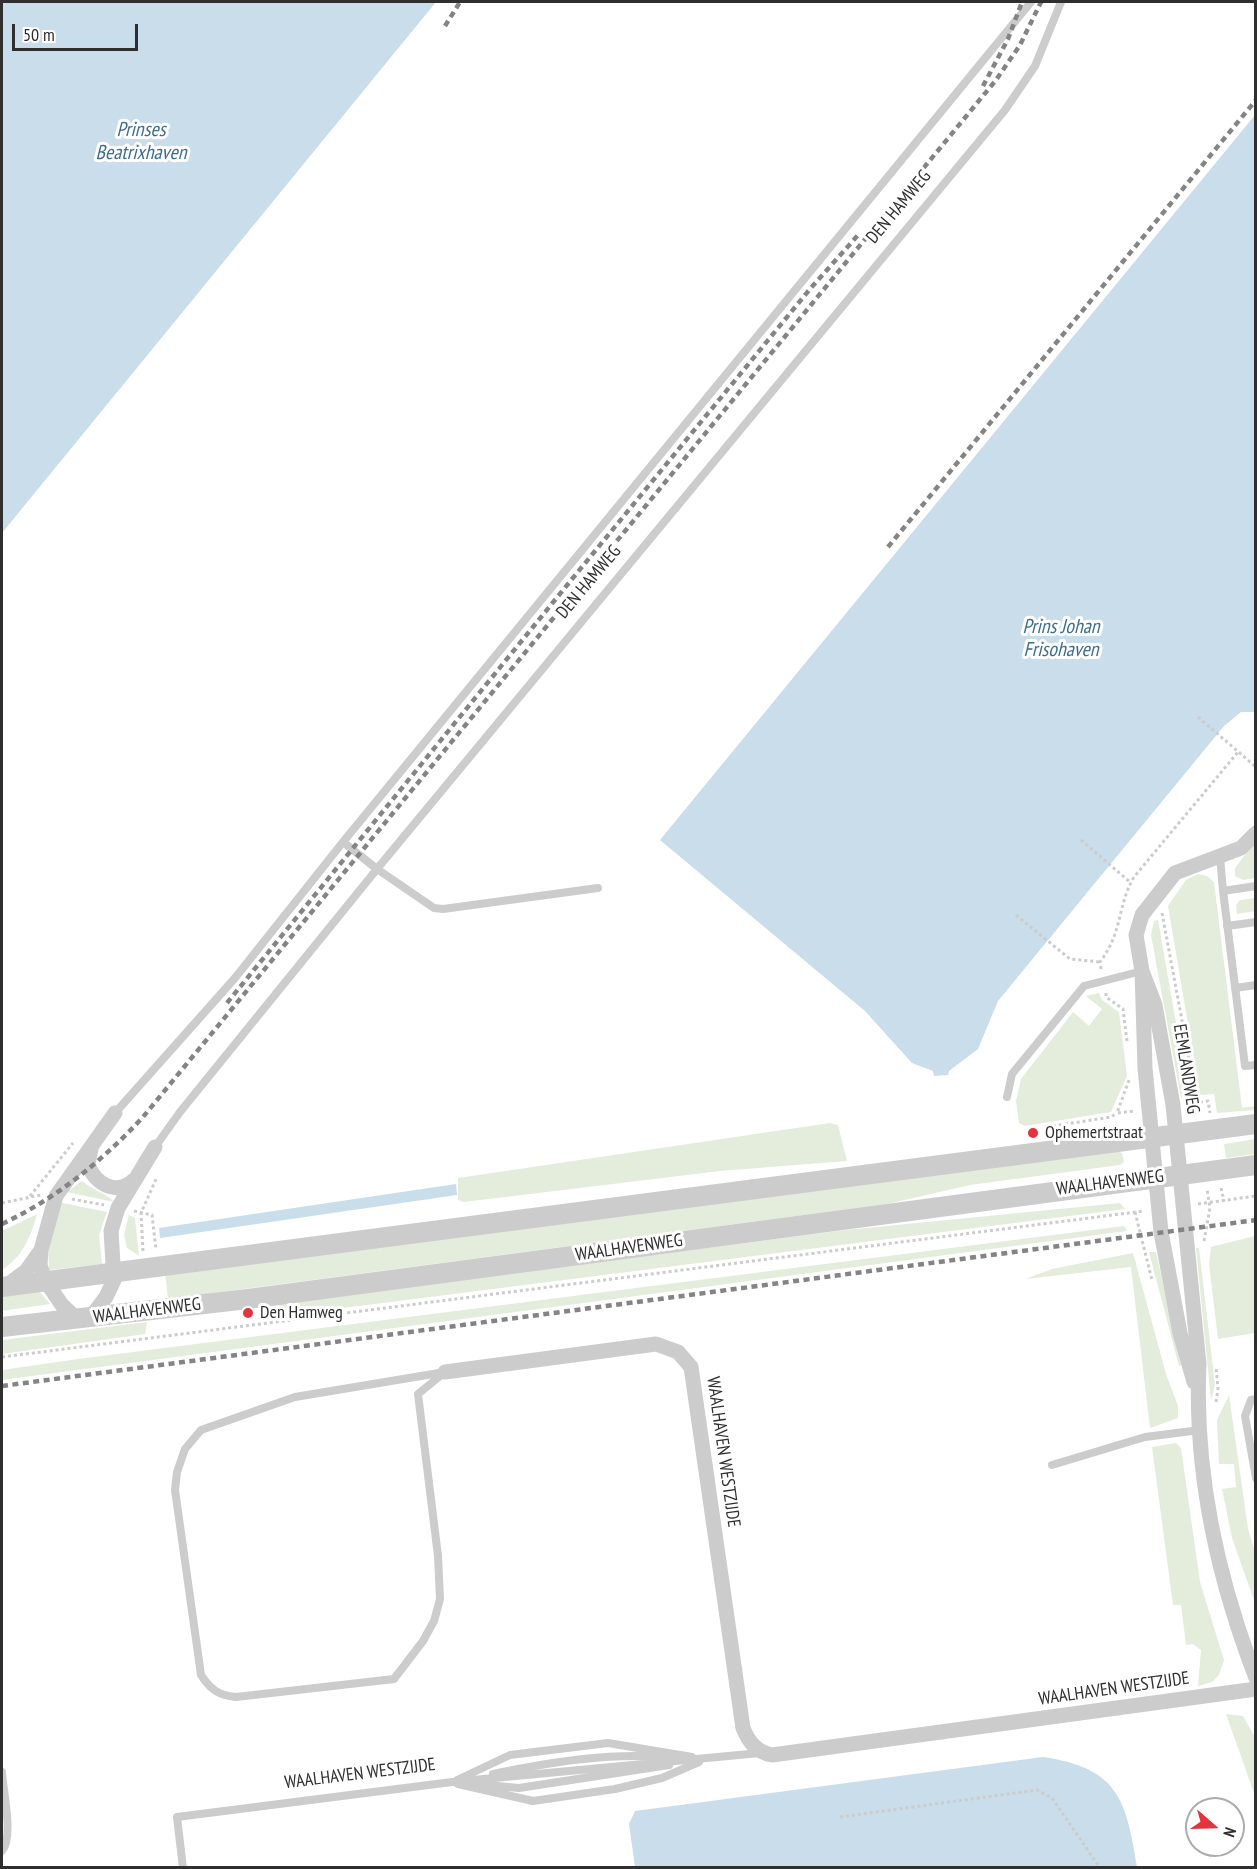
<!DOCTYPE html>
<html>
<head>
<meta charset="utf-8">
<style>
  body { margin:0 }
  #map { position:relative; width:1257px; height:1869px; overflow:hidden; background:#fff; font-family:"PT Sans Narrow",sans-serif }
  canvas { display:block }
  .frame { position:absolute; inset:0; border:3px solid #2f2f2f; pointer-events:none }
  .north { position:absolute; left:1185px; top:1797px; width:60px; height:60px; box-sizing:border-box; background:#fff; border:2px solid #acacac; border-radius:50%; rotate:110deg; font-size:16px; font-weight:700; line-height:24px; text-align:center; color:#2f2f2f }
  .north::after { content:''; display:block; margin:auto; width:21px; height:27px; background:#e3333c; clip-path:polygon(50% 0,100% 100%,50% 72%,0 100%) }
  .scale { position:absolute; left:12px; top:24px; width:126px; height:27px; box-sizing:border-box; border:3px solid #2f2f2f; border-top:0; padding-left:8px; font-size:18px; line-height:21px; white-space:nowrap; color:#2f2f2f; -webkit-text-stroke:4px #fff; paint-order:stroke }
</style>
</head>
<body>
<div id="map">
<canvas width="1257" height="1869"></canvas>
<div class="frame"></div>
<div class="north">N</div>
<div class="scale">50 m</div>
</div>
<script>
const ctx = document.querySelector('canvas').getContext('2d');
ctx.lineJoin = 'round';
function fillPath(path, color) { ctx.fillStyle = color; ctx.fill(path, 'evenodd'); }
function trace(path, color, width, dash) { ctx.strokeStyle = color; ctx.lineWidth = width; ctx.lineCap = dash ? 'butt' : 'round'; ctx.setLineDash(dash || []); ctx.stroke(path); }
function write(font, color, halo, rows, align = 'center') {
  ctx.font = font + ' "PT Sans Narrow",sans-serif'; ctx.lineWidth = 6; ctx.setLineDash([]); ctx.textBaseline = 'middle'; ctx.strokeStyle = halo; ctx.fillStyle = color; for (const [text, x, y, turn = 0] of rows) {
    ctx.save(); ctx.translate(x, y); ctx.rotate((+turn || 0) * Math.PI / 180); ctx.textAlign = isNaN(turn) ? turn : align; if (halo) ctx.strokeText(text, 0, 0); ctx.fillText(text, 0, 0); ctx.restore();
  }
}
const green = new Path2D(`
  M 1255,842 L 1255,878 L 1243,880 L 1235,876 L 1235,868 Z
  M 1198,874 L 1207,876 L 1214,882 L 1242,1108 L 1255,1106 L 1255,1110 L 1217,1113 L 1214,1094 L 1200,1095 L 1168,906 L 1186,880 Z
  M 1255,898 L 1255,911 L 1237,914 L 1236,905 L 1240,900 Z
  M 1158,920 L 1189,1097 L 1181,1098 L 1151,935 L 1154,921 Z
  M 1099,993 L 1102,1000 L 1119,1012 L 1127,1076 L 1111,1112 L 1025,1126 L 1019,1123 L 1016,1101 L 1021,1079 L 1073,1012 L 1089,1026 L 1102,1009 L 1086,996 Z
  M 830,1123 L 838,1125 L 847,1161 L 720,1171 L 464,1202 L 458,1200 L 458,1178 Z
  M 1255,1139 L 1255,1154 L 1226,1158 L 1224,1144 Z
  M 1116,1151 L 1122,1153 L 1124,1162 L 1120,1165 L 970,1185 L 887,1204 L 168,1299 L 165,1273 Z
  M 82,1181 C 91,1189 106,1193 114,1202 L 67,1192 Z
  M 58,1202 L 107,1212 L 99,1235 L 102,1264 L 49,1270 L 48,1237 Z
  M 1120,1203 L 1125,1209 L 280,1316 L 279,1303 L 846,1230 Z
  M 37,1214 C 31,1237 22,1257 2,1270 L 2,1231 Z
  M 129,1215 L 135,1218 L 139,1256 L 127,1248 L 124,1235 Z
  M 1124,1226 L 1127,1231 L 2,1380 L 2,1370 L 78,1359 Z
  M 1255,1236 L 1255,1333 L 1218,1339 L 1209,1264 L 1211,1247 Z
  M 1196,1248 L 1199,1248 L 1215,1385 L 1211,1400 Z
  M 1149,1252 L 1156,1252 L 1181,1365 L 1179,1366 Z
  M 1133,1253 L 1166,1374 L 1178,1406 L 1178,1418 L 1150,1428 L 1131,1267 L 1025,1279 L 1052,1269 Z
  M 39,1291 L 50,1304 L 2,1311 L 2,1296 Z
  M 147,1322 L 145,1334 L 2,1354 L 2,1340 Z
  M 1229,1395 L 1248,1529 L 1255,1552 L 1255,1603 L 1232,1538 L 1222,1489 L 1236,1487 L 1234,1464 L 1219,1464 L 1217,1420 Z
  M 1176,1443 L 1181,1448 L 1200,1582 L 1224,1660 L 1219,1675 L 1212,1682 L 1198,1686 L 1201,1650 L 1193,1644 L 1186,1645 L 1181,1605 L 1173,1605 L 1152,1447 Z
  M 1226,1714 L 1243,1716 L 1255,1737 L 1255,1796 Z`);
const water = new Path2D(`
  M 2,2 L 436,2 L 2,533 Z
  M 1255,115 L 1255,712 L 1241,712 L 1224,726 L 998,1001 L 978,1049 L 949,1071 L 948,1075 L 934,1076 L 933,1071 L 912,1063 L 865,1011 L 660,840 Z
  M 456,1184 L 457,1195 L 160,1238 L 159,1228 Z
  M 1043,1757 C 1118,1768 1126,1799 1137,1867 L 635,1867 L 629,1824 L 635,1811 Z`);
const path = new Path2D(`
  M 1198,717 L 1256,767
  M 1081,840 L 1130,882
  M 1162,913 L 1189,1058 L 1196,1114
  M 1016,915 L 1070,959 L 1100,962
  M 1101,969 L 1100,962 C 1123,932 1117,906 1134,877 L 1238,752
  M 1106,993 L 1106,997 L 1123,1009 L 1127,1041
  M 1129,1080 L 1117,1113 L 1134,1111
  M 1194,1103 L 1208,1101 L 1210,1113
  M 1047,1127 L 1111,1117 L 1117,1113
  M 1221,1188 L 1224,1201
  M 30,1196 L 73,1143
  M 72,1199 L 104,1205
  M 2,1203 L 41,1195
  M 1198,1204 L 1256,1196
  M 134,1211 L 152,1215 L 156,1249
  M 1135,1212 L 1152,1280
  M 1204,1241 L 1210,1208 L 1207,1189
  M 143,1251 L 141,1213 L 157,1177
  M 2,1357 L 1144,1211
  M 1216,1402 L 1218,1389 L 1216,1367
  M 840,1817 L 1037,1790 L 1052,1798 L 1100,1868`);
const service = new Path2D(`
  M 343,842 L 377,869 L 434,908 L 443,909 L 598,888
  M 1220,857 L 1223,891 L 1256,886
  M 1223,891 L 1245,1066 L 1256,1065
  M 1227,926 L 1256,922
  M 1235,988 L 1256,985
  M 1007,1097 L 1012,1074 L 1084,986 L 1142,971
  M 115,1113 L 235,978 L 343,842 L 1031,2
  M 155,1147 L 180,1112 L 377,869 L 1005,110 L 1035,66 L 1061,2
  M 445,1372 L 418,1394 L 438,1556 L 440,1599 L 434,1621 L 423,1641 L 394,1679 L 236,1697 C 218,1695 211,1690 201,1675 L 175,1490 L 177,1472 L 185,1449 L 201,1430 L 295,1397 Z
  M 1256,1399 L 1251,1400 L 1245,1416 L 1256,1478
  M 1052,1465 L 1145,1437 L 1200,1430
  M 2,1772 C 3,1791 14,1837 2,1851
  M 493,1774 C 550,1762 607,1753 665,1757
  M 457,1780 L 510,1755 L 608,1743 L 692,1757
  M 458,1784 L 533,1801 L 615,1789 L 662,1778 L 699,1762
  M 476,1784 L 519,1788 L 669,1765
  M 183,1868 L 177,1817 L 452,1782 L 760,1753`);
const minor = new Path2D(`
  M 1142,971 L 1155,1005 L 1173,1105 L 1199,1364 C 1194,1472 1217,1577 1256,1678
  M 91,1149 L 88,1164 C 94,1183 116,1197 134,1180
  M 6,1286 L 26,1271 L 41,1250
  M 90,1318 L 106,1297 L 114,1280 L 111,1231 L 118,1208 L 155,1147
  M 77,1319 L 62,1305 L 45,1280 L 40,1265 L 41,1250 L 56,1196 L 115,1113
  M 445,1372 L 656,1344 L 678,1352 L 691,1367 L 743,1728 C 749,1743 757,1752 772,1755 L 1256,1689
  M 1194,1382 L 1180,1333 L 1161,1232 L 1145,1068 L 1142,971 L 1136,935 L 1142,915 L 1175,873 L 1241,848 L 1256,833`);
const tertiary = new Path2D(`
  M 2,1287 L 1256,1124
  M 2,1327 L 248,1299 L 1256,1165`);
const rail = new Path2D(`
  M 445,26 L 460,2
  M 983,86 L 1008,39 L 1022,2
  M 888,547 L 1256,100
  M 227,1003 L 559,595 L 810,289 L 859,234
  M 2,1224 C 57,1198 101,1162 143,1117 L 996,80 L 1020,45 L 1041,2
  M 2,1386 L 1256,1220`);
const markers = [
  [1033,1133,6,"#e3333c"],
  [248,1313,6,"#e3333c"]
];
const streetNames = [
  ["DEN HAMWEG",899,207,-50],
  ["DEN HAMWEG",589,582,-50],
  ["EEMLANDWEG",1186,1069,81],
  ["WAALHAVENWEG",1110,1183,-7],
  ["WAALHAVENWEG",629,1248,-8],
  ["WAALHAVENWEG",147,1311,-7],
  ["WAALHAVEN WESTZIJDE",723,1452,82],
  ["WAALHAVEN WESTZIJDE",1114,1689,-8],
  ["WAALHAVEN WESTZIJDE",360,1774,-7]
];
const poiNames = [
  ["Ophemertstraat",1045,1133],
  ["Den Hamweg",260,1313]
];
const waterNames = [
  ["Prinses",141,130],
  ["Beatrixhaven",141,153],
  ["Prins Johan",1061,627],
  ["Frisohaven",1061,650]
];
fillPath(green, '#e4ecdc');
fillPath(water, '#c9ddeb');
trace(path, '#ccc', 3, [3, 3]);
trace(service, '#ccc', 8);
trace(minor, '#ccc', 15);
trace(tertiary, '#ccc', 20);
trace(rail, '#848484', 4.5, [6, 4.5]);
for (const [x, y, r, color] of markers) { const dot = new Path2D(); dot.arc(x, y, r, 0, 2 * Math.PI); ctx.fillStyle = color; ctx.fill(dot); trace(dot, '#fff', 2); }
write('18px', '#2f2f2f', '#fff', streetNames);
write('18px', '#2f2f2f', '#fff', poiNames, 'left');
write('italic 20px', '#3d6e90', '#fff', waterNames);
</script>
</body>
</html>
